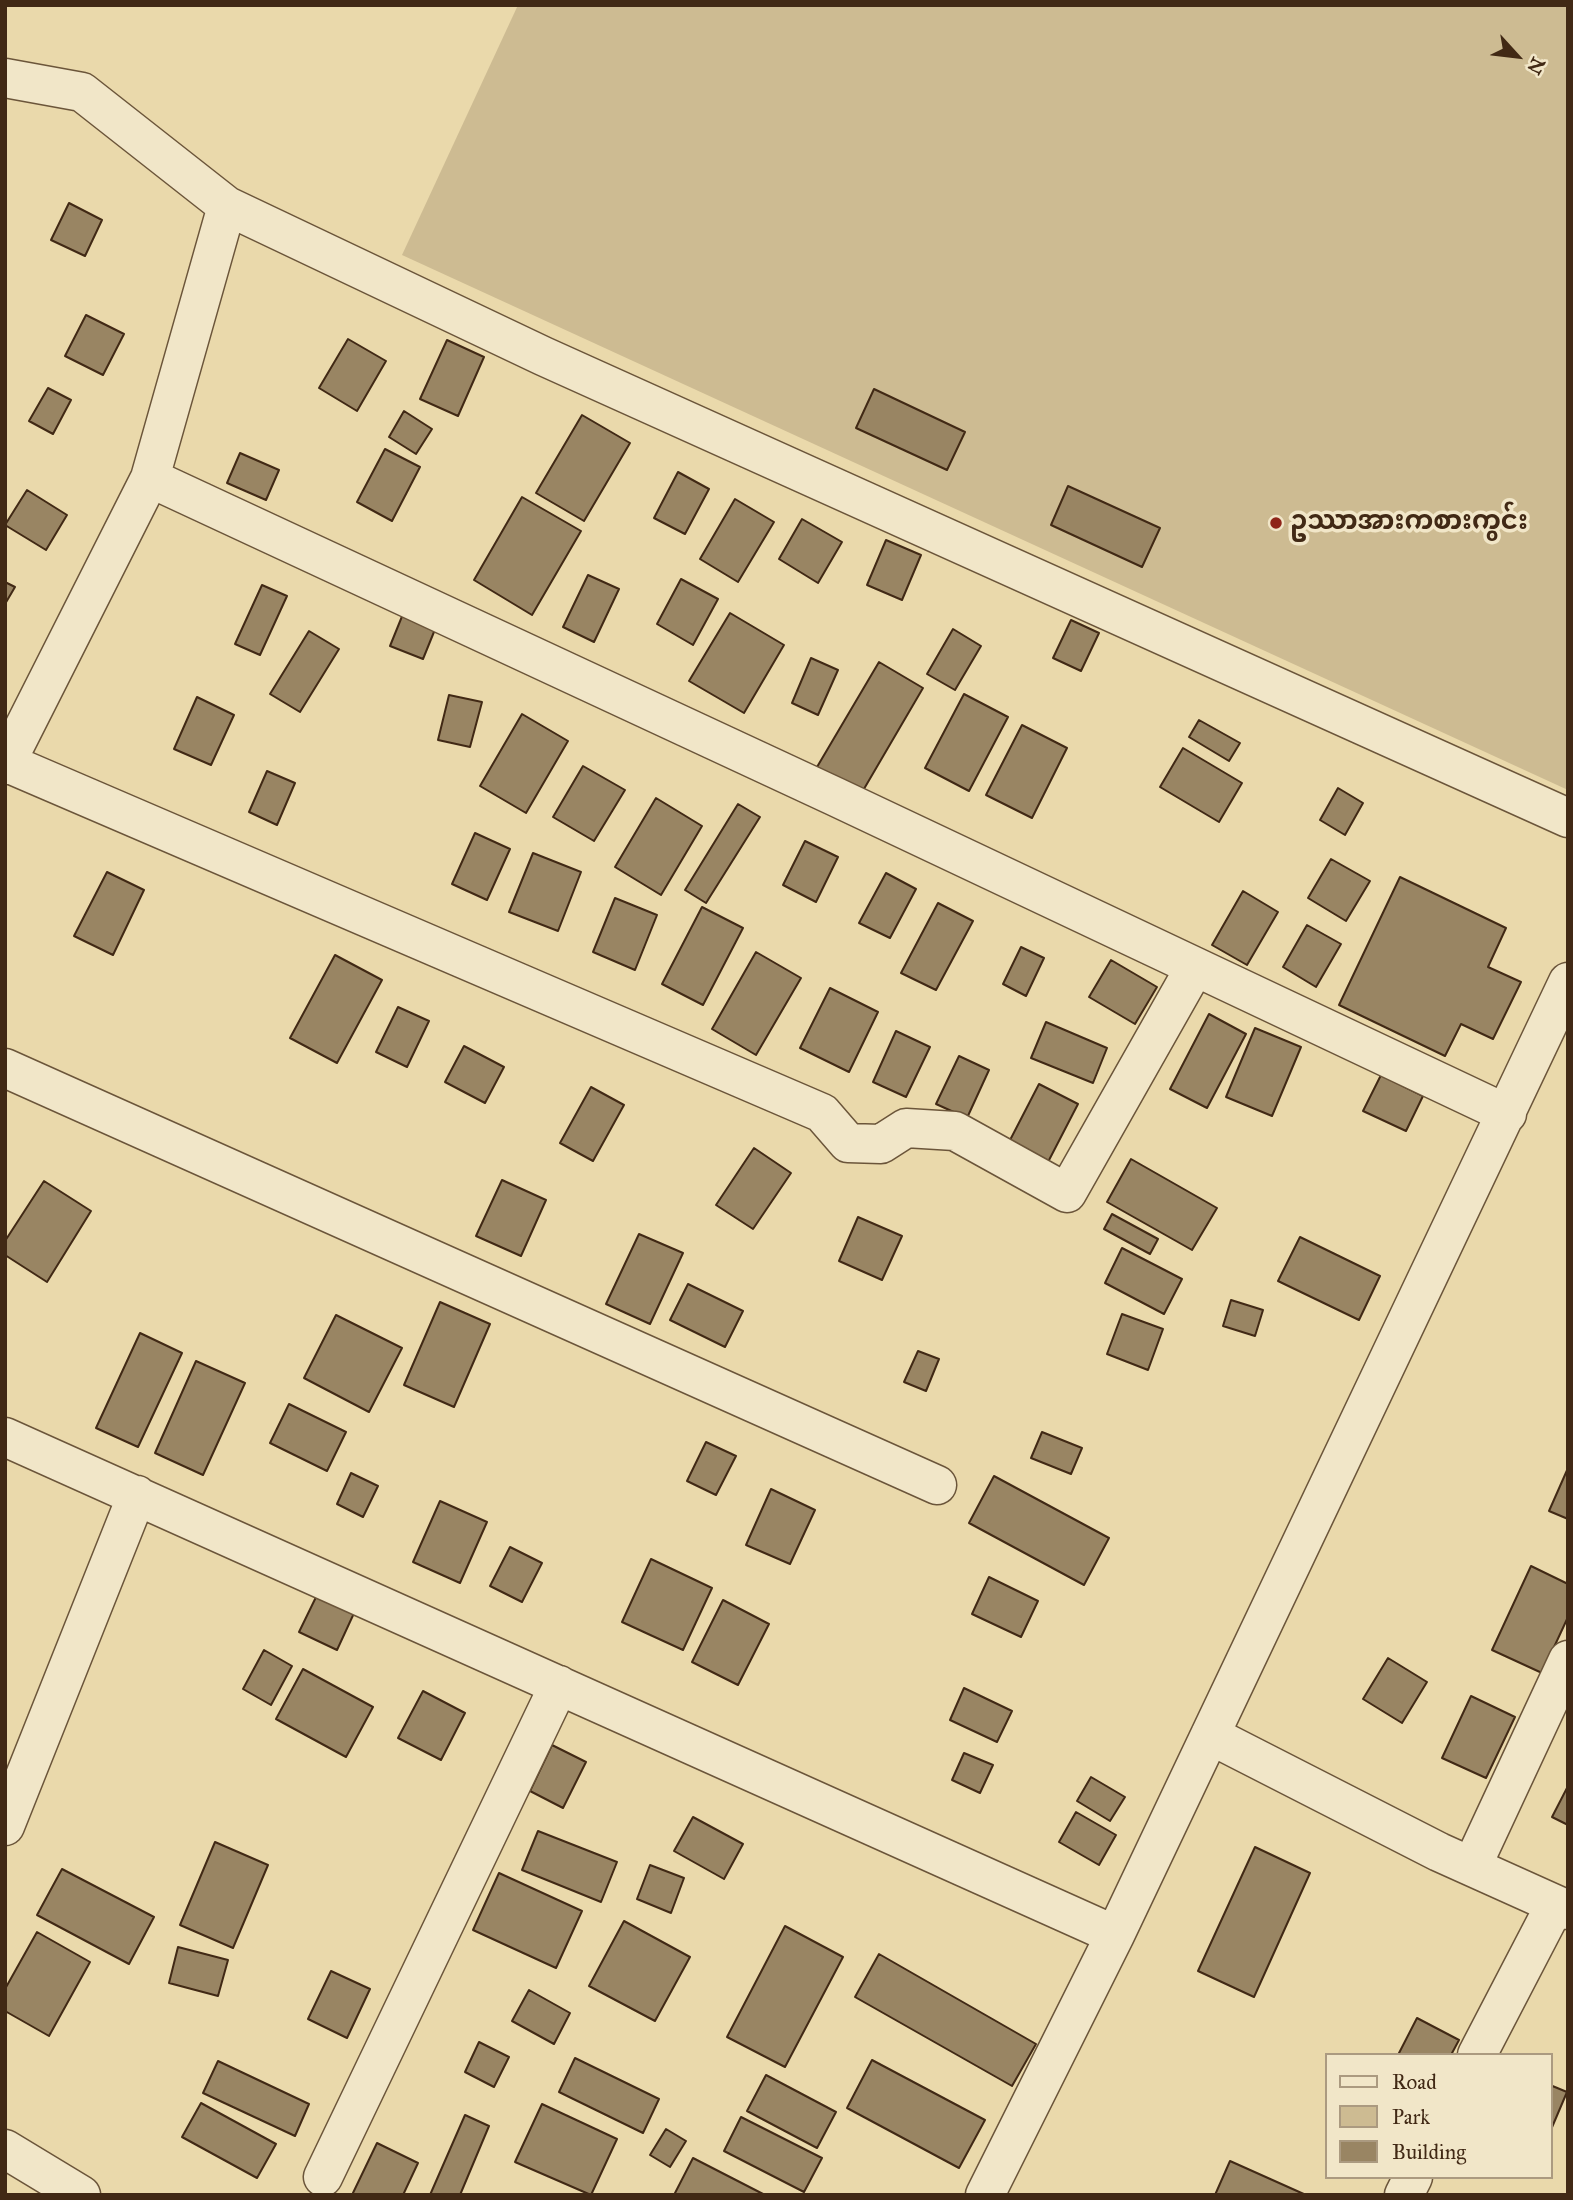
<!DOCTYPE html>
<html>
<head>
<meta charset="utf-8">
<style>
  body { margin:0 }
  #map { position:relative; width:1573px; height:2200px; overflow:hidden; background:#ead9ab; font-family:"IM FELL Great Primer",serif }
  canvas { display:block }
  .frame { position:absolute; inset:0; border:7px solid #412915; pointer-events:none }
  .legend { position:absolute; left:1325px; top:2053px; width:228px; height:126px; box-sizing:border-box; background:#f1e6c8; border:2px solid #ab9a80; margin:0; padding:9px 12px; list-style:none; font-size:21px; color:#412915 }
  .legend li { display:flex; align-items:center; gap:14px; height:35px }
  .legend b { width:35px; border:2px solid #ab9a80 }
  .north { position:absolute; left:1482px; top:21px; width:70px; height:70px; -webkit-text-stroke:5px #f1e6c8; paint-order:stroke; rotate:117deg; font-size:19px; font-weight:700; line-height:28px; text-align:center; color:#412915 }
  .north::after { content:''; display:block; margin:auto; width:24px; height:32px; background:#412915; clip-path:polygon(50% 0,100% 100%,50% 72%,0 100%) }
</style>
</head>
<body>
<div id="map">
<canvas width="1573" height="2200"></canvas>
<div class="frame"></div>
<ul class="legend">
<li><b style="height:9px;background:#f1e6c8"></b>Road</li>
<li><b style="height:19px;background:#cdbb92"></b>Park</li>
<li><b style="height:19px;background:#998563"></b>Building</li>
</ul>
<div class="north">N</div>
</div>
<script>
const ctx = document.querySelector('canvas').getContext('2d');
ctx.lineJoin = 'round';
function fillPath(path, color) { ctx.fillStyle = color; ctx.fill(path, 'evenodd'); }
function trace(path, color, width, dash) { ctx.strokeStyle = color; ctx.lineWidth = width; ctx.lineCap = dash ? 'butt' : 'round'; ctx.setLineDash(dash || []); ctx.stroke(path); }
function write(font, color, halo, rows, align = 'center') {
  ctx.font = font + ' "IM FELL Great Primer","Noto Sans Myanmar",serif'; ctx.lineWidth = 7; ctx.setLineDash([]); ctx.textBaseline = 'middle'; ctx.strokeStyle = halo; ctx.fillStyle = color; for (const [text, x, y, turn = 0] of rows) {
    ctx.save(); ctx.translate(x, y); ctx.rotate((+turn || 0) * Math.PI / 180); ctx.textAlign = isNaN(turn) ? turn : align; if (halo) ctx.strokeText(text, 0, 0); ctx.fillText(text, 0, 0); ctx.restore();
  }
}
const green = new Path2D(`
  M 518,5 L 1568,5 L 1568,790 L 402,255 Z`);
const building = new Path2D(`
  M 69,203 L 102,220 L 85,256 L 51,240 Z
  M 86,315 L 124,334 L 103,375 L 65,356 Z
  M 348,339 L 386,361 L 357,411 L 319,388 Z
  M 447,340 L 484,357 L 458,416 L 420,399 Z
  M 48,388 L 71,400 L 53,434 L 29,421 Z
  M 874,389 L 965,432 L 947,470 L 856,428 Z
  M 404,411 L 432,429 L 416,454 L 389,437 Z
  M 582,415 L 630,443 L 584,521 L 536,493 Z
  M 385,449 L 420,467 L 392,521 L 357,502 Z
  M 240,453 L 279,470 L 266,500 L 227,483 Z
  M 678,472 L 709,489 L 685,534 L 654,518 Z
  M 1068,486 L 1160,528 L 1142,567 L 1051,525 Z
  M 27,490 L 67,515 L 46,550 L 5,525 Z
  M 522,497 L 581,531 L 532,615 L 474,580 Z
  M 735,499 L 774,522 L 738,582 L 700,559 Z
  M 802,519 L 842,542 L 818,583 L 779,559 Z
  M 886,540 L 921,555 L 902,600 L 867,585 Z
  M 588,575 L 619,589 L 594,642 L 563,627 Z
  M 681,579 L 718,599 L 693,645 L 657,624 Z
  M 5,582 L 15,587 L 5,604 Z
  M 262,585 L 287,596 L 260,655 L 235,644 Z
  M 405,609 L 438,622 L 423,659 L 390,646 Z
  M 730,613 L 784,645 L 744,713 L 689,681 Z
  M 1071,620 L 1099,633 L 1081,671 L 1053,658 Z
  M 953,629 L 981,646 L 955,690 L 927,674 Z
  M 309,631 L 339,649 L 300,712 L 270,694 Z
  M 811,658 L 838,670 L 818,715 L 792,703 Z
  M 879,662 L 923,688 L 861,794 L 817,767 Z
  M 964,694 L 1008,717 L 969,791 L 925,768 Z
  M 449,695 L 482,702 L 470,747 L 438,740 Z
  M 197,697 L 234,715 L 211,765 L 174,749 Z
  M 522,714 L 568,741 L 526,813 L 480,786 Z
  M 1199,720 L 1240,743 L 1229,761 L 1189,737 Z
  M 1022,725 L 1067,748 L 1032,818 L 986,795 Z
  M 1183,748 L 1242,783 L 1219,822 L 1160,787 Z
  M 583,766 L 625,790 L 594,841 L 553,817 Z
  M 267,771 L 295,783 L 277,825 L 249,812 Z
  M 1338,788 L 1363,803 L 1345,835 L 1320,820 Z
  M 656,798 L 702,826 L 661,895 L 615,867 Z
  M 738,804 L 760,817 L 706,903 L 685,890 Z
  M 475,833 L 510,849 L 487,900 L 452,884 Z
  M 805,841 L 838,857 L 816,902 L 783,885 Z
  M 533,853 L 581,872 L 558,931 L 509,912 Z
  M 1331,859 L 1370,881 L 1346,921 L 1308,898 Z
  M 107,872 L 144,890 L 113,955 L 74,936 Z
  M 886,873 L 916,889 L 890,938 L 859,923 Z
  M 1400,877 L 1506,928 L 1488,967 L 1521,982 L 1493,1039 L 1461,1024 L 1445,1056 L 1339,1005 Z
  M 1243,891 L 1278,912 L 1247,965 L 1212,945 Z
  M 615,898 L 657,915 L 635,970 L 593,952 Z
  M 938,903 L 973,921 L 936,990 L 901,973 Z
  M 702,907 L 743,928 L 703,1005 L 662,984 Z
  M 1307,925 L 1341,944 L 1316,987 L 1283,967 Z
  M 1021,947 L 1044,958 L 1026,996 L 1003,984 Z
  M 756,952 L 801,978 L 756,1055 L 712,1029 Z
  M 335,955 L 382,980 L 337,1063 L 290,1038 Z
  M 1111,960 L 1157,987 L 1135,1024 L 1089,997 Z
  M 830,988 L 878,1012 L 849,1072 L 800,1048 Z
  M 398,1007 L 429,1021 L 407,1067 L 376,1052 Z
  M 1209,1014 L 1246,1034 L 1207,1108 L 1170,1089 Z
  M 1046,1022 L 1107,1048 L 1093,1083 L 1031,1058 Z
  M 1255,1028 L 1301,1047 L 1272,1116 L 1226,1097 Z
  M 896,1031 L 930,1047 L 906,1097 L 873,1082 Z
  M 464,1046 L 504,1067 L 485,1103 L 445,1082 Z
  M 959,1056 L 989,1070 L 967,1118 L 936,1104 Z
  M 1381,1075 L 1423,1096 L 1406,1131 L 1363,1111 Z
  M 1039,1084 L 1078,1104 L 1047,1164 L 1008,1144 Z
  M 591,1087 L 624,1105 L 593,1161 L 560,1143 Z
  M 754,1148 L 791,1173 L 753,1229 L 716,1205 Z
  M 1131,1159 L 1217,1208 L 1192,1250 L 1107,1202 Z
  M 502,1180 L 546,1200 L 521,1256 L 476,1236 Z
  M 44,1181 L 91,1211 L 47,1282 L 5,1255 L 5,1241 Z
  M 1112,1214 L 1158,1239 L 1150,1254 L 1104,1229 Z
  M 858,1217 L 902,1236 L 882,1280 L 839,1261 Z
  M 639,1234 L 683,1253 L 650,1324 L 606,1304 Z
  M 1300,1237 L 1380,1276 L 1359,1320 L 1278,1281 Z
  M 1122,1248 L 1182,1279 L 1164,1314 L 1105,1283 Z
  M 688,1284 L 743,1311 L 725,1347 L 670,1320 Z
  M 1231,1300 L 1263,1310 L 1255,1336 L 1223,1326 Z
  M 440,1302 L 490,1324 L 454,1407 L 404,1385 Z
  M 1122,1314 L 1163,1329 L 1148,1370 L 1107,1354 Z
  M 336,1315 L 402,1348 L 369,1412 L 304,1378 Z
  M 140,1333 L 182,1353 L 138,1447 L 96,1428 Z
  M 918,1351 L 939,1359 L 926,1391 L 904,1382 Z
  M 196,1361 L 245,1383 L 203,1475 L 155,1453 Z
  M 289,1404 L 346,1432 L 327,1471 L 270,1443 Z
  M 1042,1432 L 1082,1448 L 1071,1474 L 1031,1458 Z
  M 706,1442 L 736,1456 L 716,1495 L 687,1481 Z
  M 1568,1468 L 1568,1519 L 1549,1511 Z
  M 351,1473 L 378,1486 L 363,1517 L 337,1504 Z
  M 994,1476 L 1109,1538 L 1084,1585 L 969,1523 Z
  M 771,1489 L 815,1510 L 790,1564 L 746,1545 Z
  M 440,1501 L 487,1522 L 460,1583 L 413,1562 Z
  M 510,1547 L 542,1563 L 522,1602 L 490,1586 Z
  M 651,1559 L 712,1588 L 683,1650 L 622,1622 Z
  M 1531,1566 L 1568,1584 L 1568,1617 L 1542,1673 L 1492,1650 Z
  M 989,1577 L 1038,1601 L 1021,1637 L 972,1614 Z
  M 318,1593 L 355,1611 L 337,1650 L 299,1632 Z
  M 723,1600 L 769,1624 L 738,1685 L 692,1662 Z
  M 264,1650 L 292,1666 L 271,1705 L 243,1689 Z
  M 1388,1658 L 1427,1682 L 1402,1723 L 1363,1699 Z
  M 303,1669 L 373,1707 L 346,1757 L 276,1719 Z
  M 964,1688 L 1012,1711 L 997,1742 L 950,1720 Z
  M 423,1691 L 465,1713 L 441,1760 L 398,1738 Z
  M 1471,1696 L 1515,1717 L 1486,1778 L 1442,1758 Z
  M 552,1745 L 586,1762 L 563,1808 L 530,1791 Z
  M 964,1753 L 993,1765 L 980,1793 L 952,1780 Z
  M 1091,1777 L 1125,1797 L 1110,1821 L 1077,1801 Z
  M 1568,1786 L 1568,1825 L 1552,1817 Z
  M 1076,1812 L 1116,1835 L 1099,1865 L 1059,1842 Z
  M 693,1817 L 743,1844 L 724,1879 L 674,1851 Z
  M 538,1831 L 617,1862 L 601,1902 L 522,1870 Z
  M 215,1842 L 268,1865 L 233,1948 L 180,1925 Z
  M 1255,1847 L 1310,1873 L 1254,1997 L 1198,1971 Z
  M 650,1865 L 684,1878 L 671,1913 L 637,1899 Z
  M 62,1869 L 154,1917 L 129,1964 L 37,1915 Z
  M 499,1873 L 582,1911 L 556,1968 L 473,1930 Z
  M 624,1921 L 690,1957 L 655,2021 L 589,1986 Z
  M 785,1926 L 843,1957 L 785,2067 L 727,2037 Z
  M 37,1932 L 90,1962 L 49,2036 L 5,2011 L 5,1989 Z
  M 178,1947 L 228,1960 L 218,1996 L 169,1983 Z
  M 879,1954 L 1036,2044 L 1012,2086 L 855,1997 Z
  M 331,1971 L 370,1989 L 347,2038 L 308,2019 Z
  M 529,1990 L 570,2013 L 554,2044 L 512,2021 Z
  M 1417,2018 L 1459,2040 L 1451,2055 L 1398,2055 Z
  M 479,2042 L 509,2057 L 494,2087 L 465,2072 Z
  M 575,2058 L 659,2099 L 643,2133 L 559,2092 Z
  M 872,2060 L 985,2120 L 959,2168 L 847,2108 Z
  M 218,2061 L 309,2104 L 295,2136 L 203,2093 Z
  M 766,2075 L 836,2112 L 817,2148 L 747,2111 Z
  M 1550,2085 L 1567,2092 L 1550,2132 Z
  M 201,2103 L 276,2144 L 257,2178 L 182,2137 Z
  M 542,2104 L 617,2139 L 591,2195 L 515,2162 Z
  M 465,2115 L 489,2126 L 460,2195 L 430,2195 Z
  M 741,2117 L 822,2158 L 804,2192 L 724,2151 Z
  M 666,2129 L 686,2141 L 670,2167 L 650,2155 Z
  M 377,2143 L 418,2163 L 403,2195 L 352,2195 Z
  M 693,2158 L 765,2195 L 674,2195 Z
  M 1230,2161 L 1306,2195 L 1215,2195 Z`);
const minor = new Path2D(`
  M 5,78 L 82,92 L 227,206 L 543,356 L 1568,818
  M 150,478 L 836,797 L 1507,1114
  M 5,762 L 822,1113 L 848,1143 L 881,1144 L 906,1128 L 955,1131 L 1067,1193 L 1195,967
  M 5,765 L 150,478 L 227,206
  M 5,1068 L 937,1485
  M 5,1437 L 1115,1935
  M 1210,1735 L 1439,1852 L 1568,1910
  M 5,1826 L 137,1495
  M 1472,1866 L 1568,1660
  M 1477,2055 L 1555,1905
  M 5,2149 L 81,2195
  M 323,2177 L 559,1685
  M 985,2195 L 1115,1935 L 1568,982
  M 1404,2195 L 1413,2177`);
const markers = [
  [1276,523,7,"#8f2418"]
];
const poiNames = [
  ["ဥဿာ‌အားကစားကွင်း",1290,523]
];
fillPath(green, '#cdbb92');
fillPath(building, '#998563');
trace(building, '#412915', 2);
trace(minor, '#6b553a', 41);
trace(minor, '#f1e6c8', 38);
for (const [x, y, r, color] of markers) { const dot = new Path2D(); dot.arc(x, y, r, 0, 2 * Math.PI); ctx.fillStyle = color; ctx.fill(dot); trace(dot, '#f1e6c8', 2.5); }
write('bold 26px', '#412915', '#f1e6c8', poiNames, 'left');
</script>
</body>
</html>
